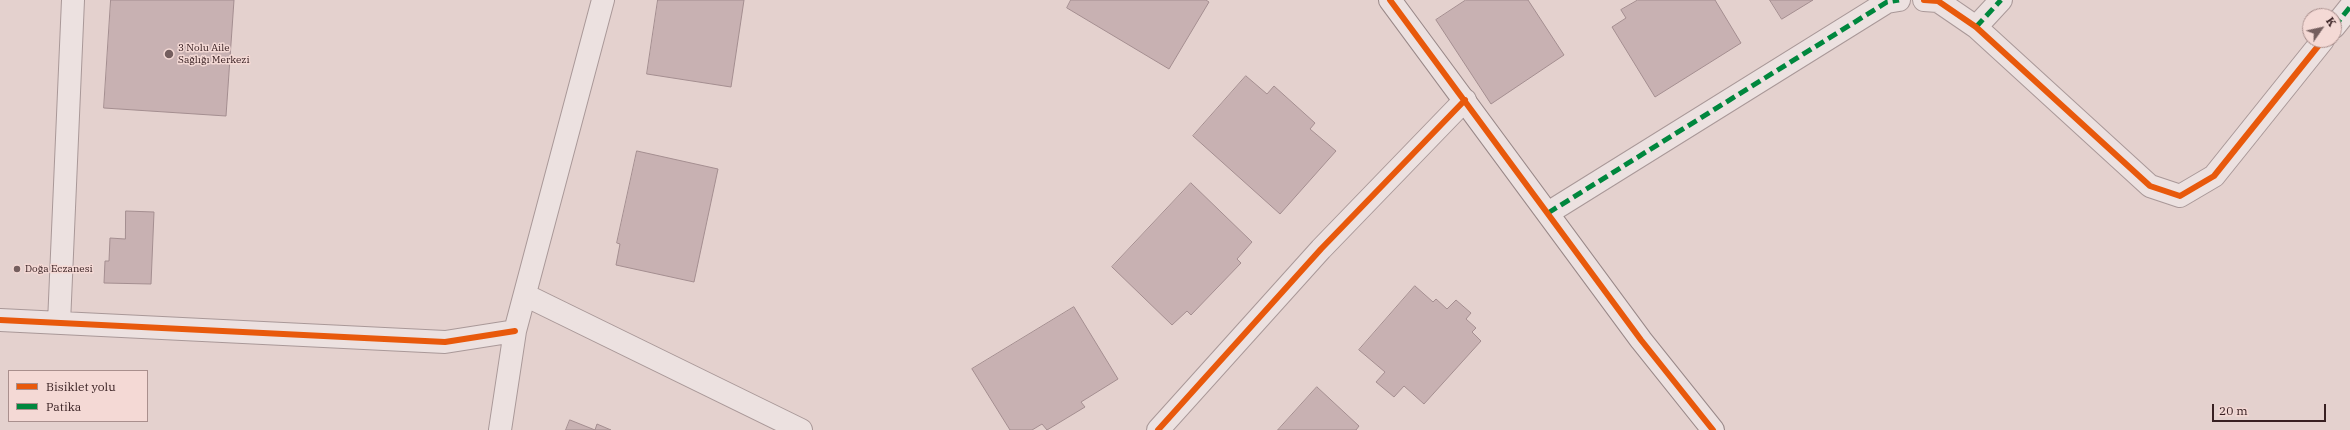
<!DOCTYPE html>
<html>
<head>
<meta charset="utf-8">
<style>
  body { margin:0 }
  #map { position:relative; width:2350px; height:430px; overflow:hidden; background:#e4d1ce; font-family:"IBM Plex Serif",serif }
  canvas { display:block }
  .legend { position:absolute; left:8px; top:370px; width:140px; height:52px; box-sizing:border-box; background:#f4d9d5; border:1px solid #a98f8d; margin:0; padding:5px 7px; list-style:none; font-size:12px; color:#382022 }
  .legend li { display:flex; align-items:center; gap:8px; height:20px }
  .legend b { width:20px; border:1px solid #a98f8d }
  .north { position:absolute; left:2302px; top:8px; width:40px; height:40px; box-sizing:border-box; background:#f4d9d5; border:1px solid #a98f8d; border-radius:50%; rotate:56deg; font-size:11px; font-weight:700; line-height:16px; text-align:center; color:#382022 }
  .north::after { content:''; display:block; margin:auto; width:14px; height:18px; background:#745e5e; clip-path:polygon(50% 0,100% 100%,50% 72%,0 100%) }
  .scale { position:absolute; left:2212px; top:404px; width:114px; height:18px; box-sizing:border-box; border:2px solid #382022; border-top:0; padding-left:5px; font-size:12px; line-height:14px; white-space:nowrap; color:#382022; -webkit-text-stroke:3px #f4d9d5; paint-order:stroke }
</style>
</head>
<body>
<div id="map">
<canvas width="2350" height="430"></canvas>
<ul class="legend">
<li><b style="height:5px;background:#e8590c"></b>Bisiklet yolu</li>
<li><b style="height:5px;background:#00873e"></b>Patika</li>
</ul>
<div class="north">K</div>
<div class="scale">20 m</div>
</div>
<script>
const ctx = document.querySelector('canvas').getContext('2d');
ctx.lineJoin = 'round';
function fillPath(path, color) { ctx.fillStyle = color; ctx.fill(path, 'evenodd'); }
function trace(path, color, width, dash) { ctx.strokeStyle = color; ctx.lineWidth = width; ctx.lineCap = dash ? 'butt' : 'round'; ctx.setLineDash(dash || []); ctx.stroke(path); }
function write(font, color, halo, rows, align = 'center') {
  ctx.font = font + ' "IBM Plex Serif",serif'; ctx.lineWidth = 3; ctx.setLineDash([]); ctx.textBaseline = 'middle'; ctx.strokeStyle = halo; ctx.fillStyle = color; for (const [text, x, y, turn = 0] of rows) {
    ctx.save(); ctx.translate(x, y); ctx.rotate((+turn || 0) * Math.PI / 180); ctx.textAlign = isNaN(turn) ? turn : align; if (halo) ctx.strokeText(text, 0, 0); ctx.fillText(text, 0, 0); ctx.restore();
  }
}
const building = new Path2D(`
  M 111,0 L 234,0 L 226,116 L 104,108 Z
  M 658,0 L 744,0 L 731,87 L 647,74 Z
  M 1071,0 L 1206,0 L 1209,2 L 1169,69 L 1067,8 Z
  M 1466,0 L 1528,0 L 1564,55 L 1491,104 L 1436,20 Z
  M 1638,0 L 1715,0 L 1741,43 L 1655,97 L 1612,27 L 1626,18 L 1621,10 Z
  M 1770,0 L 1813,0 L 1782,19 Z
  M 1246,76 L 1267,94 L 1274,86 L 1315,123 L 1310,129 L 1336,151 L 1280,214 L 1193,136 Z
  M 637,151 L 718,169 L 694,282 L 616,265 L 620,244 L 617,243 Z
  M 1191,183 L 1252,242 L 1237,259 L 1241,263 L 1191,315 L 1187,311 L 1172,325 L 1112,267 Z
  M 126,211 L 154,212 L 151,284 L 104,283 L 105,261 L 109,261 L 110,238 L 125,239 Z
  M 1415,286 L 1433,302 L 1436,299 L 1447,309 L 1456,300 L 1471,313 L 1466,319 L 1476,328 L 1472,332 L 1481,341 L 1424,404 L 1404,386 L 1394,397 L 1376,382 L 1385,372 L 1359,350 Z
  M 1074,307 L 1118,379 L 1081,402 L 1085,407 L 1047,430 L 1042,424 L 1032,430 L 1010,430 L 972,369 Z
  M 1317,387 L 1359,426 L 1356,430 L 1278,430 Z
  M 570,420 L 595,430 L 597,424 L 611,430 L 566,430 Z`);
const street = new Path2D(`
  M 1924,0 L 1938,1 L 1976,27 L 2150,186 L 2180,196 L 2214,176 L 2323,40
  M 1976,27 L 2001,0
  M 2334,27 L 2350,7
  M 1548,213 L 1887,2 L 1899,0
  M 525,295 L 801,430
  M 0,320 L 445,342 L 515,331
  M 59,323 L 73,0
  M 500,430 L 515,331 L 603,0
  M 1158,430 L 1321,249 L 1465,100`);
const secondary = new Path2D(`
  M 1390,0 L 1641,340 L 1713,430`);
const quiet = new Path2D(`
  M 1976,27 L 2001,0
  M 2334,27 L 2350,7
  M 1548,213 L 1887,2 L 1899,0`);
const cycleway = new Path2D(`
  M 1390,0 L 1641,340 L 1713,430
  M 1924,0 L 1938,1 L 1976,27 L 2150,186 L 2180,196 L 2214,176 L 2323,40
  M 0,320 L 445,342 L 515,331
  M 1158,430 L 1321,249 L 1465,100`);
const markers = [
  [169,54,5,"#745e5e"],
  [17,269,4,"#745e5e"]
];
const poiNames = [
  ["3 Nolu Aile",178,48],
  ["Sağlığı Merkezi",178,60],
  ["Doğa Eczanesi",25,269]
];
fillPath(building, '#c8b1b2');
trace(building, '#a48e90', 1);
trace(street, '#a99898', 24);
trace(secondary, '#988', 24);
trace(street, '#ece1e0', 22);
trace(secondary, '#ece1e0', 22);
trace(quiet, '#00873e', 5, [10, 5]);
trace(cycleway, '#e8590c', 6);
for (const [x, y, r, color] of markers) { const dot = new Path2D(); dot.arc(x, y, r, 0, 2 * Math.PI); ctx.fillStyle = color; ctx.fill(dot); trace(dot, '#f4d9d5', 1.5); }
write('10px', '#382022', '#f4d9d5', poiNames, 'left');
</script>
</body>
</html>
